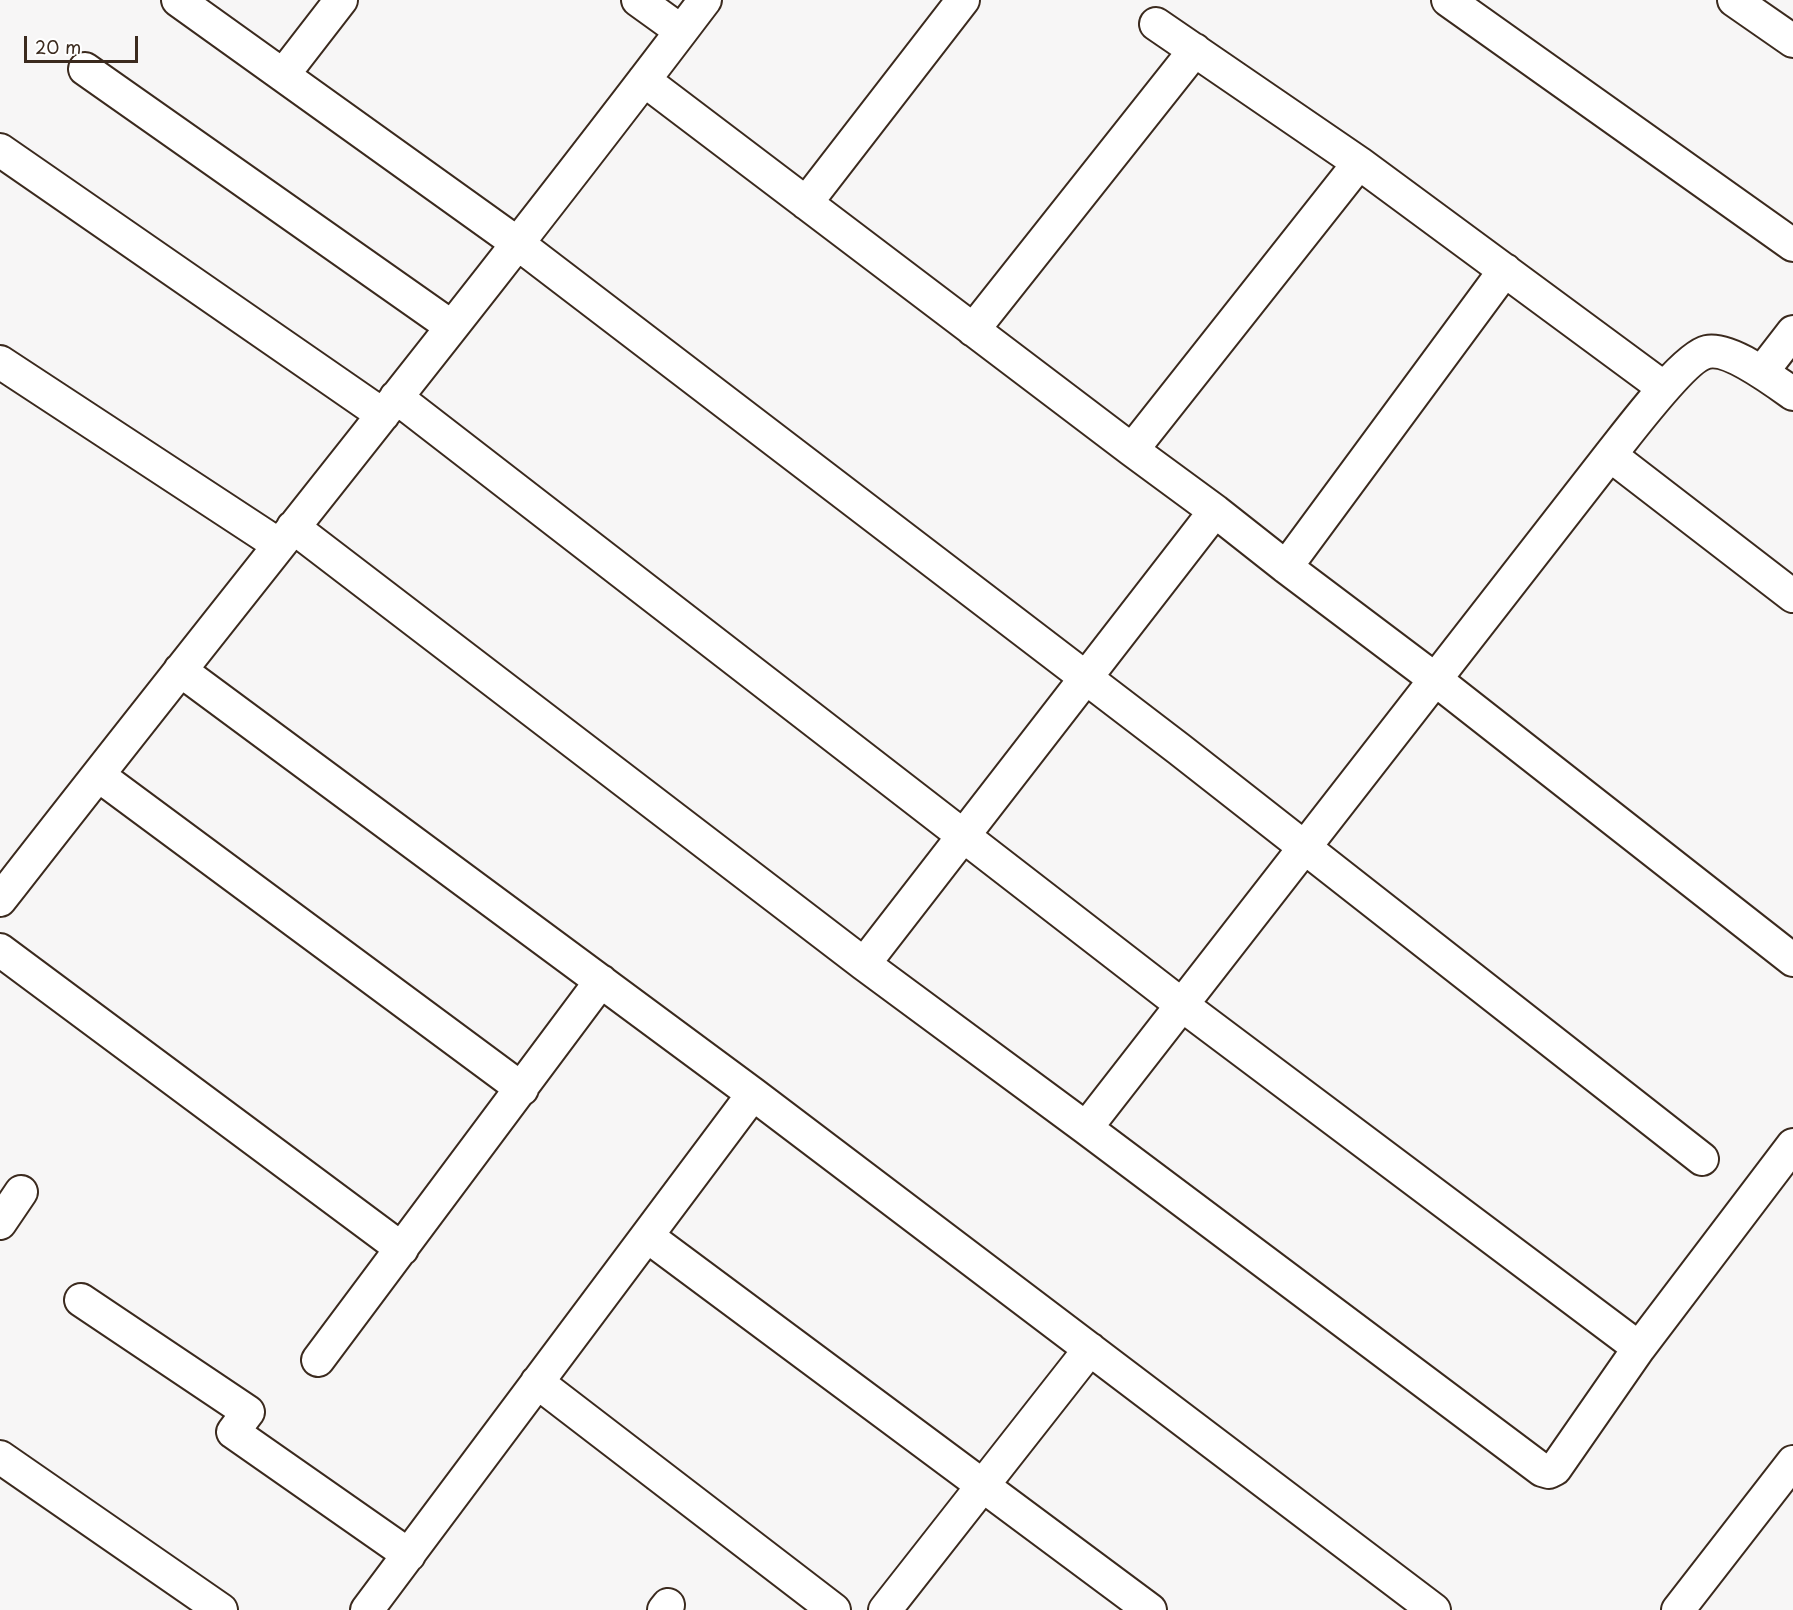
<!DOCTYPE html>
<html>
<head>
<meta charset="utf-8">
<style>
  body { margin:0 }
  #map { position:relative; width:1793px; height:1610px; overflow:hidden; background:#f7f6f6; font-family:"Playpen Sans",sans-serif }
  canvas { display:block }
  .scale { position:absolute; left:24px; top:36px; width:114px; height:27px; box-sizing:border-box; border:3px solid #3b2a1e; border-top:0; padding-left:8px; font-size:18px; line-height:21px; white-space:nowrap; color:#3b2a1e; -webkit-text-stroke:4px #fff; paint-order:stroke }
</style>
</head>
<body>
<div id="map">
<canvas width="1793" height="1610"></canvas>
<div class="scale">20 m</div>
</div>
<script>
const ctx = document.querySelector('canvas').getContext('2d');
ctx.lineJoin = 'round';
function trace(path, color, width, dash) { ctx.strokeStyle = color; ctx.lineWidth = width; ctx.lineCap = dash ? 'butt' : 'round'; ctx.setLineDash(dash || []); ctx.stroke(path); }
const minor = new Path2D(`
  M 178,0 L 517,243 L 1179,749 L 1702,1159
  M 638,0 L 681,31
  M 1448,0 L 1793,245
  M 1734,0 L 1793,41
  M 1156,24 L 1359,163 L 1664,388
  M 85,69 L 452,327
  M 283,75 L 341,0
  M 644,80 L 1132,450 L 1215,511 L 1286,567 L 1436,680 L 1793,960
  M 0,150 L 383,415
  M 806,203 L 963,0
  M 973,330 L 1195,50
  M 0,362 L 279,545
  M 1762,372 L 1793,332
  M 396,397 L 1182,1005 L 1639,1348
  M 1132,450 L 1359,163
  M 1610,455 L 1793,596
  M 293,527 L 864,964 L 1086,1128 L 1542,1470 L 1549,1472 L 1555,1469 L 1639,1348 L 1793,1145
  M 1286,567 L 1505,270
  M 180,670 L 753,1094 L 1434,1610
  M 98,775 L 522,1089
  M 0,900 C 234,599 475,304 705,0
  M 0,950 L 402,1249
  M 864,964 L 1215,511
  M 1086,1128 L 1610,455 C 1627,434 1684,357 1707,352 C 1729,347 1775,381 1793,394
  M 0,1223 L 21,1192
  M 647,1236 L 1150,1610
  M 81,1300 L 248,1412 L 233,1432 L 409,1555
  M 318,1360 L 601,981
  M 537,1382 L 834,1610
  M 0,1457 L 221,1610
  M 367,1610 L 753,1094
  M 664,1610 L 668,1605
  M 885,1610 L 1090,1349
  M 1678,1610 L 1793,1462`);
trace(minor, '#3b2a1e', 36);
trace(minor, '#fff', 32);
</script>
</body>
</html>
